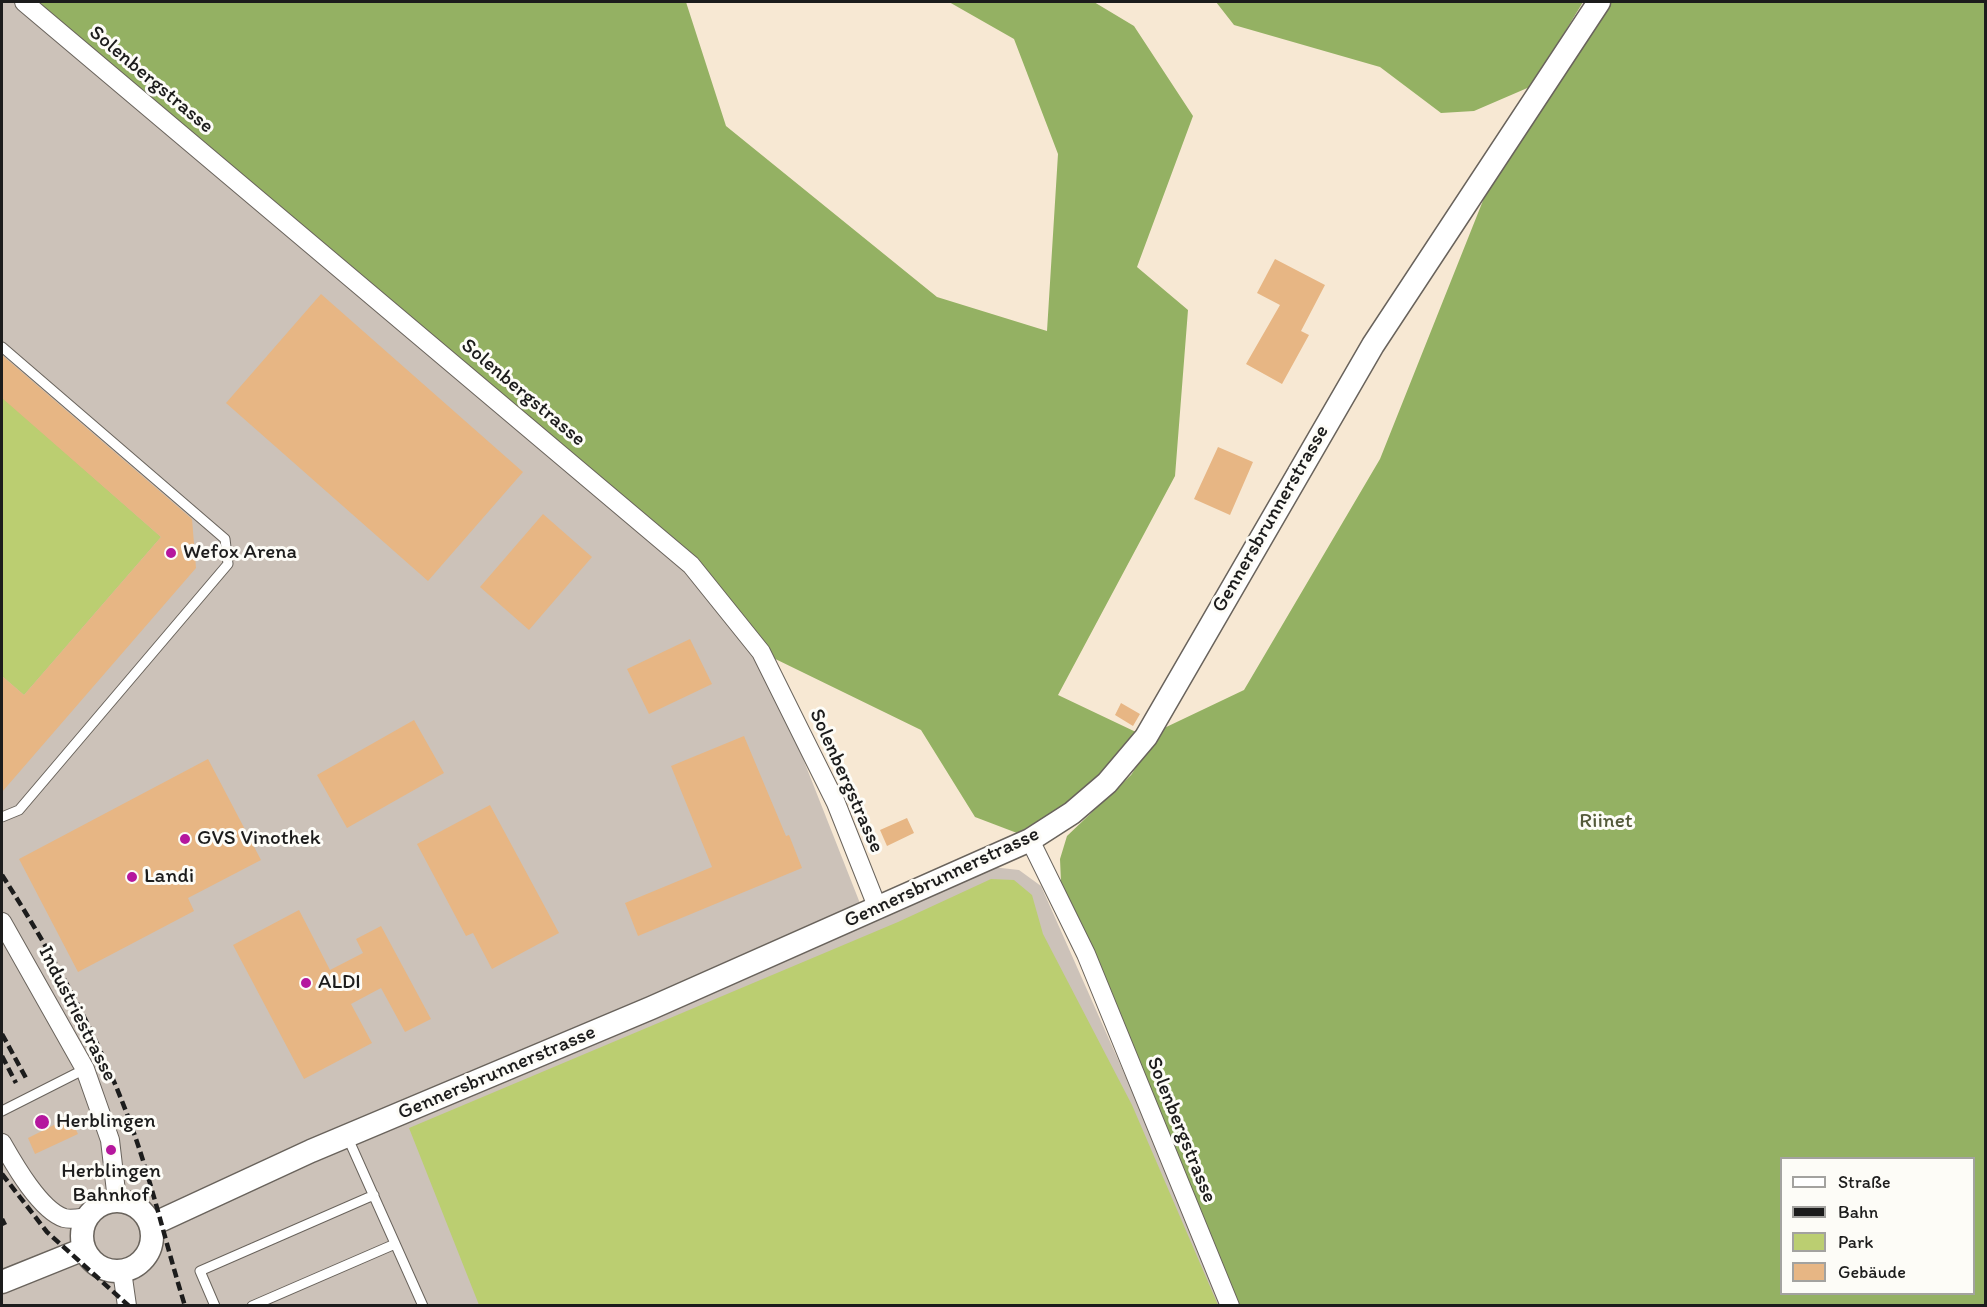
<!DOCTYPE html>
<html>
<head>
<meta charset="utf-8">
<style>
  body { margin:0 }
  #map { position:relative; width:1987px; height:1307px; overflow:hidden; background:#f7e8d3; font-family:Itim,sans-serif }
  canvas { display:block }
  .frame { position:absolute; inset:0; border:3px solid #1c1c1c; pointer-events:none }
  .legend { position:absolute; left:1780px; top:1157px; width:195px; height:138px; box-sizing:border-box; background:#fdfcf7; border:2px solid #a3a29f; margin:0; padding:8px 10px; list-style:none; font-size:18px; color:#1c1c1c }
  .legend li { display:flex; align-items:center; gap:12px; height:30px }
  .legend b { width:30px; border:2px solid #a3a29f }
</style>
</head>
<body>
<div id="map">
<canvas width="1987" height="1307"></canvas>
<div class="frame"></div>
<ul class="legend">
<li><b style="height:8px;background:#fff"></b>Straße</li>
<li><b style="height:8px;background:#1c1c1c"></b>Bahn</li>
<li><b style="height:16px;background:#bbce71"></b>Park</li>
<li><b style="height:16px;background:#e7b684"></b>Gebäude</li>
</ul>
</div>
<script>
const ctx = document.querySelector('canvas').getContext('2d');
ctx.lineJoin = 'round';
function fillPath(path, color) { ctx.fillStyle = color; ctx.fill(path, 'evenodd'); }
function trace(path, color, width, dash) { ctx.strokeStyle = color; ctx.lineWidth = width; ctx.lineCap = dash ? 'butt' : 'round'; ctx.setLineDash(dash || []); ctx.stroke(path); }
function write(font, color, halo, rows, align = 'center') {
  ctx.font = font + ' Itim,sans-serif'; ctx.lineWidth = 6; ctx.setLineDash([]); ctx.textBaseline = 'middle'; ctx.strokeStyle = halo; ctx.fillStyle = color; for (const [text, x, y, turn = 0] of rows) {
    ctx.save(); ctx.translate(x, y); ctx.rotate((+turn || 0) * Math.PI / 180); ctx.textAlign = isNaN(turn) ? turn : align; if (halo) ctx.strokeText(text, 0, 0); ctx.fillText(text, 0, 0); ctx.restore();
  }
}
const industrial = new Path2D(`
  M 2,2 L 24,2 L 691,565 L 761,652 L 865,916 L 992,867 L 1019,870 L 1041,886 L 1227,1305 L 2,1305 Z`);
const green = new Path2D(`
  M 2,397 L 161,537 L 24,695 L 2,676 Z
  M 991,879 L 1014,880 L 1032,895 L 1043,934 L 1132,1105 L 1218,1305 L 479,1305 L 409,1128 L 898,922 Z`);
const forest = new Path2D(`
  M 24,2 L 686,2 L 726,126 L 937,297 L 1047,331 L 1058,154 L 1014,39 L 949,2 L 1094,2 L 1134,26 L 1193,116 L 1137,267 L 1188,310 L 1175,476 L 1058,695 L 1138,733 C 1103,776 1066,808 1017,833 L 975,817 L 921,730 L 761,652 L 691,564 Z
  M 1216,2 L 1583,2 L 1532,86 L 1474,111 L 1441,113 L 1380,67 L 1234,25 Z
  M 1608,2 L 1985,2 L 1985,1305 L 1230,1305 L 1054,888 L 1061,882 L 1060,859 L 1067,836 L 1131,775 L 1160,730 L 1244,690 L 1380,459 L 1492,178 ZM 1782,1158 L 1974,1158 L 1974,1294 L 1782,1294 Z`);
const building = new Path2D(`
  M 1275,259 L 1325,285 L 1301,331 L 1309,335 L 1282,384 L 1246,364 L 1280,305 L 1257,293 Z
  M 321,294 L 523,472 L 428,581 L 226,403 Z
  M 2,355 L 192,519 L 196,568 L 2,792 L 2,676 L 24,695 L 161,537 L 2,398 Z
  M 1218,447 L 1253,462 L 1230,515 L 1194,499 Z
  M 543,514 L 592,557 L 529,630 L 480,587 Z
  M 690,639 L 712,684 L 649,714 L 627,669 Z
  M 1121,703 L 1140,714 L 1133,726 L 1115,715 Z
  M 414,720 L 444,773 L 347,828 L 317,775 Z
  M 744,736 L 786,836 L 789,835 L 802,868 L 638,936 L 625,903 L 712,867 L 671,766 Z
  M 208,759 L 261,860 L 188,898 L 194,911 L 78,972 L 19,859 Z
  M 490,805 L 559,933 L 492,969 L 473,933 L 466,936 L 417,844 Z
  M 907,818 L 914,833 L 887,846 L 880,830 Z
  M 299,910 L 330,970 L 363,953 L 356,939 L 381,926 L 431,1019 L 405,1032 L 381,988 L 351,1004 L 372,1043 L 304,1079 L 233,945 Z
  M 70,1117 L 78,1134 L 35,1154 L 28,1138 Z`);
const service = new Path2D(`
  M 2,347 L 225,539 L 228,564 L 19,810 L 2,817
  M 2,1111 L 85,1069
  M 347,1136 L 423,1306
  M 215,1306 L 200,1271 L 374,1195
  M 252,1306 L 395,1244`);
const minor = new Path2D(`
  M 24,2 L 691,565 L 761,652 L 836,803 L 878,909
  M 1030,840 L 1086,954 L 1230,1306
  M 2,922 L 85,1069 L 110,1140 L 117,1200
  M 2,1143 C 14,1164 40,1210 64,1218 C 71,1220 80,1218 87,1217
  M 122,1271 L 127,1306`);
const tertiary = new Path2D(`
  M82 1236a35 35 0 1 1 70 0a35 35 0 1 1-70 0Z
  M 151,1225 L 311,1151 L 651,1008 L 1030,840 L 1072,813 L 1107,783 L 1146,737 L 1373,345 L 1599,2
  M 2,1282 L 84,1249`);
const rail = new Path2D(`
  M 2,875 C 52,953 98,1035 130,1122 C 152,1182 166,1245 185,1306
  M 2,1034 L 26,1078
  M 2,1056 L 16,1083
  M 2,1174 L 47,1232 L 129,1306
  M 2,1219 L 5,1225`);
const markers = [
  [171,553,6,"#b5179e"],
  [185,839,6,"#b5179e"],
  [132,877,6,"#b5179e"],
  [306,983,6,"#b5179e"],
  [42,1122,8,"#b5179e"],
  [111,1150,6,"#b5179e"]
];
const streetNames = [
  ["Solenbergstrasse",151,80,40],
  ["Solenbergstrasse",523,393,40],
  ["Gennersbrunnerstrasse",1271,519,-60],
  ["Solenbergstrasse",846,781,66],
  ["Gennersbrunnerstrasse",942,878,-25],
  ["Industriestrasse",77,1014,63],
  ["Gennersbrunnerstrasse",497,1073,-23],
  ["Solenbergstrasse",1181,1130,68]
];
const poiNames = [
  ["Wefox Arena",183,553],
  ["GVS Vinothek",197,839],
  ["Landi",144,877],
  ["ALDI",318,983],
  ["Herblingen",56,1122],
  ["Herblingen",111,1172,"center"],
  ["Bahnhof",111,1196,"center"]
];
const parkNames = [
  ["Riinet",1606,822]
];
fillPath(industrial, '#ccc2b9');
fillPath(green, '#bbce71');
fillPath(forest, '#94b163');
fillPath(building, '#e7b684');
trace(service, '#69635c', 11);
trace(minor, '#69635c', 20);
trace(tertiary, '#69635c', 25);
trace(service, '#fff', 9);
trace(minor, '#fff', 18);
trace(tertiary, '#fff', 22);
trace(rail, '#1c1c1c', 4.5, [9, 4.5]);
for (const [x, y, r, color] of markers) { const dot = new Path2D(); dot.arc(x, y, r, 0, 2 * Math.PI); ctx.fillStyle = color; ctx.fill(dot); trace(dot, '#fdfcf7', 2); }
write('21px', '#1c1c1c', '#fdfcf7', streetNames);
write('21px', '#1c1c1c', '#fdfcf7', poiNames, 'left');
write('21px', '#545a3a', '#fdfcf7', parkNames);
</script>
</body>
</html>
